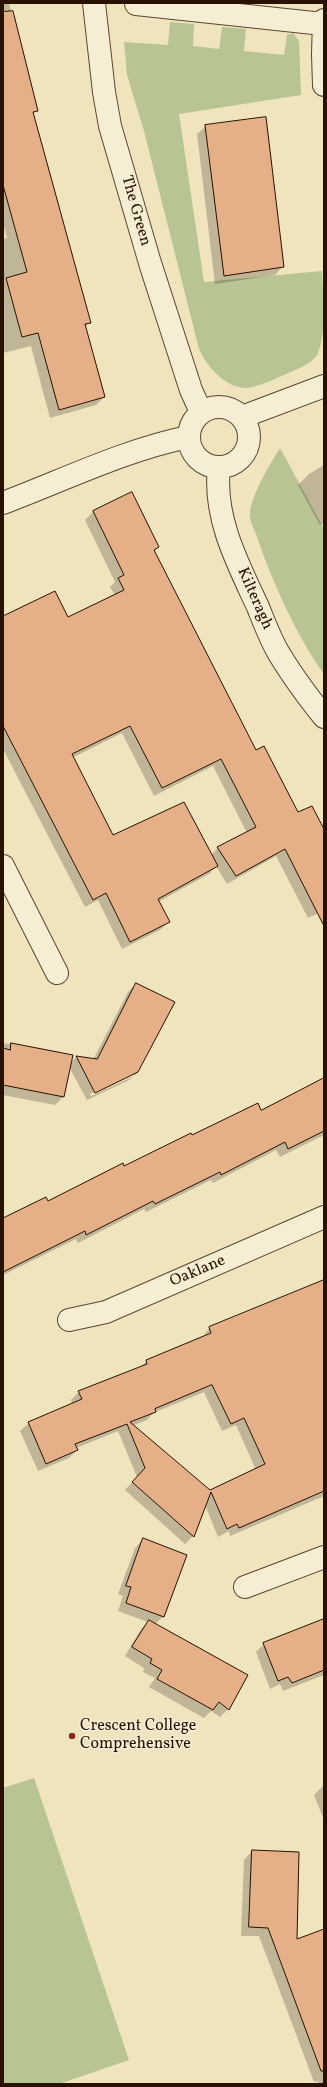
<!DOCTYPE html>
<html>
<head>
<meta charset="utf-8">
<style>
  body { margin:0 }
  #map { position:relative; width:327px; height:2087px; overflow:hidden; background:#f0e4bd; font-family:Vollkorn,serif }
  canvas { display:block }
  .frame { position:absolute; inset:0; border:4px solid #281101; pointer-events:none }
</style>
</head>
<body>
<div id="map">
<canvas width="327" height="2087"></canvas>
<div class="frame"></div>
</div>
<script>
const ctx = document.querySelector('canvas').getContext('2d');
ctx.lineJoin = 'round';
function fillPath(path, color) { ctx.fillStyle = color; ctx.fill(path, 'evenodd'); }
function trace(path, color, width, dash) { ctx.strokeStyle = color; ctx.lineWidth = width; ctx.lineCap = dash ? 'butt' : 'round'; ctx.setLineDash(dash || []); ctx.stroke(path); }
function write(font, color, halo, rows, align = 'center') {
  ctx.font = font + ' Vollkorn,serif'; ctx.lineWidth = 3; ctx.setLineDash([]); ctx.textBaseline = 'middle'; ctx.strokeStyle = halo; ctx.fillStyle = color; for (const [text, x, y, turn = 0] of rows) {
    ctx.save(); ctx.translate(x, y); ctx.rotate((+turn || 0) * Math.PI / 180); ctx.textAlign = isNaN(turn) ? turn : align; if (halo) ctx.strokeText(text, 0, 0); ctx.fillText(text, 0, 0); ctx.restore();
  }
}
const green = new Path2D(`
  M 170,22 L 194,24 L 193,46 L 219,49 L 222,27 L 246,29 L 244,51 L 284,55 L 287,35 L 293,33 L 299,41 L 301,95 L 179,114 L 204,282 L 322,271 C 323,293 327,336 317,355 C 310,365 297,369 286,374 C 275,379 264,384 252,387 C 229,393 207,367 199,349 L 144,131 L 127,75 L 124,42 L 168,45 Z
  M 280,448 L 324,529 L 324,674 C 296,635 271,579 256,534 C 254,529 249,520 250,514 C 251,495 270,464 280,448 Z
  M 34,1778 L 129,2060 L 59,2084 L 3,2084 L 3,1788 Z`);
const shadow = new Path2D(`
  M 3,3 L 9,3 L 36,111 L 33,114 L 90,322 L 85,327 L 104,397 L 96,405 L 50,418 L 31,346 L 3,353 L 3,239 L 7,238 L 3,224 Z
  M 206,126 L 283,266 L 275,275 L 215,284 L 197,134 Z
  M 324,465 L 324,523 L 320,525 L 298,485 L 309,474 Z
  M 131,493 L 158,547 L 154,552 L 255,751 L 298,814 L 324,831 L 324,918 L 321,912 L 308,918 L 276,856 L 227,884 L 216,866 L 209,874 L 158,902 L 168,922 L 160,930 L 122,949 L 98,900 L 85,907 L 3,749 L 3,613 L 5,616 L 67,619 L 115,595 L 110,587 L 115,582 L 85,520 L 93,512 ZM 122,733 L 154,796 L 213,766 L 247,833 L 218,848 L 211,855 L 113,836 L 72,758 Z
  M 136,984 L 138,1072 L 134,1076 L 134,1073 L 90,1094 L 91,1096 L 134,1076 L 129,1080 L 87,1100 L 69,1067 L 63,1097 L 55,1105 L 3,1095 L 3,1043 L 72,1056 L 70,1063 L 77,1057 L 93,1060 L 128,992 Z
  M 324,1078 L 324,1135 L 280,1157 L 276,1150 L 213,1183 L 211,1180 L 146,1212 L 144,1209 L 78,1243 L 76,1239 L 3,1275 L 3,1219 L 47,1202 L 192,1137 L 260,1111 Z
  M 324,1280 L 324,1496 L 230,1536 L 229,1531 L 218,1537 L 205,1505 L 193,1536 L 185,1544 L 125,1490 L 137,1477 L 118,1431 L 76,1448 L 77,1450 L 69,1458 L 38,1471 L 20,1431 L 29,1423 L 72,1404 L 71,1400 L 79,1392 L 139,1368 L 147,1361 L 202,1338 L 209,1328 ZM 204,1392 L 222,1431 L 236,1425 L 256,1470 L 210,1491 L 132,1426 L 147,1420 L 153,1413 Z
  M 143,1539 L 164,1616 L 155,1624 L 228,1709 L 220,1717 L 211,1711 L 204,1718 L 149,1687 L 155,1678 L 143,1672 L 144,1668 L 125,1656 L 141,1629 L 148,1622 L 118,1611 L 123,1596 L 118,1594 L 135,1548 Z
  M 324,1620 L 324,1675 L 283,1691 L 280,1684 L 270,1689 L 256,1652 L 264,1644 Z
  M 323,1786 L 324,1786 L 324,1820 L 314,1795 Z
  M 252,1851 L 296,1941 L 324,1945 L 324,2084 L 318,2084 L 317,2081 L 314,2082 L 259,1936 L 241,1936 L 244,1860 Z`);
const building = new Path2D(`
  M 13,11 L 38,111 L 33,112 L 91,323 L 85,324 L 105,397 L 59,410 L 38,333 L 22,337 L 6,278 L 27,272 L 3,185 L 3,12 Z
  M 266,117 L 284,267 L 224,276 L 205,125 Z
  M 132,492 L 159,547 L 154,550 L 256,750 L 264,746 L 298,812 L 312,806 L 324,829 L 324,926 L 285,849 L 236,876 L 217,847 L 256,827 L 221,759 L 162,788 L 130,726 L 72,754 L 113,835 L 184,802 L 218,866 L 158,899 L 170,922 L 130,942 L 106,893 L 93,900 L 3,726 L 3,616 L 55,591 L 68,617 L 124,590 L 118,578 L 124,575 L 93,511 Z
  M 136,983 L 175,1002 L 138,1072 L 95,1093 L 76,1056 L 97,1059 Z
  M 11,1043 L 73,1055 L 64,1097 L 3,1085 L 3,1048 L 10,1050 Z
  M 324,1078 L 324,1131 L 288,1149 L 285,1142 L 221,1175 L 220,1172 L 155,1204 L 153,1201 L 86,1235 L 85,1231 L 3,1272 L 3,1218 L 46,1197 L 48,1201 L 123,1163 L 124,1166 L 191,1133 L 192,1135 L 258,1103 L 261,1110 Z
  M 324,1280 L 324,1491 L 239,1528 L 237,1524 L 227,1529 L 211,1492 L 194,1537 L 132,1482 L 145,1468 L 127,1424 L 75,1444 L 78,1450 L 46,1464 L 28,1422 L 82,1399 L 78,1391 L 147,1364 L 146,1360 L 211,1333 L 209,1327 ZM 212,1385 L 231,1424 L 244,1418 L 265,1464 L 210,1490 L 130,1422 L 156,1412 L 155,1409 Z
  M 143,1538 L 187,1555 L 164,1617 L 126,1603 L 131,1587 L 126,1586 Z
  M 324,1619 L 324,1670 L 292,1683 L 288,1677 L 278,1681 L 263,1643 Z
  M 149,1620 L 248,1675 L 229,1710 L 219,1702 L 213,1710 L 157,1679 L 162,1670 L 150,1663 L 152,1659 L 132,1647 Z
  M 252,1850 L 299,1852 L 297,1939 L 324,1929 L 324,2071 L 321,2071 L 268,1928 L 249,1927 Z`);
const minor = new Path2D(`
  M 94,3 L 104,92 L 110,126 L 150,263 L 191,390 L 201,412
  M 136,4 L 323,24
  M 324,20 L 323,54 L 324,85
  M189 437a30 30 0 1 1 60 0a30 30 0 1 1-60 0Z
  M 242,417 L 324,386
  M 219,468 C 213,517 238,564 258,607 C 264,622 270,638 278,652 C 291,674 308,697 324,717
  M 3,503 C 64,480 125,450 188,437
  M 3,866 L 57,973
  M 69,1320 L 106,1312 L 324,1217
  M 245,1587 L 324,1557`);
const markers = [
  [72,1736,4,"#8f2418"]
];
const streetNames = [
  ["The Green",135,211,74],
  ["Kilteragh",254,599,66],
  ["Oaklane",198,1272,-23]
];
const poiNames = [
  ["Crescent College",80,1727],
  ["Comprehensive",80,1745]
];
fillPath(green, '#b8c492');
fillPath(shadow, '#0003');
fillPath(building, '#e5af87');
trace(building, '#281101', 1);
trace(minor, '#5a4630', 24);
trace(minor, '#f5edd4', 22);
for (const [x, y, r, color] of markers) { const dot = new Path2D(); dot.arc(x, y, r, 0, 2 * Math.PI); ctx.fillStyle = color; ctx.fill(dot); trace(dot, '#f5edd4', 1.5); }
write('16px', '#281101', '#f5edd4', streetNames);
write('16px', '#281101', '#f5edd4', poiNames, 'left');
</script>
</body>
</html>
